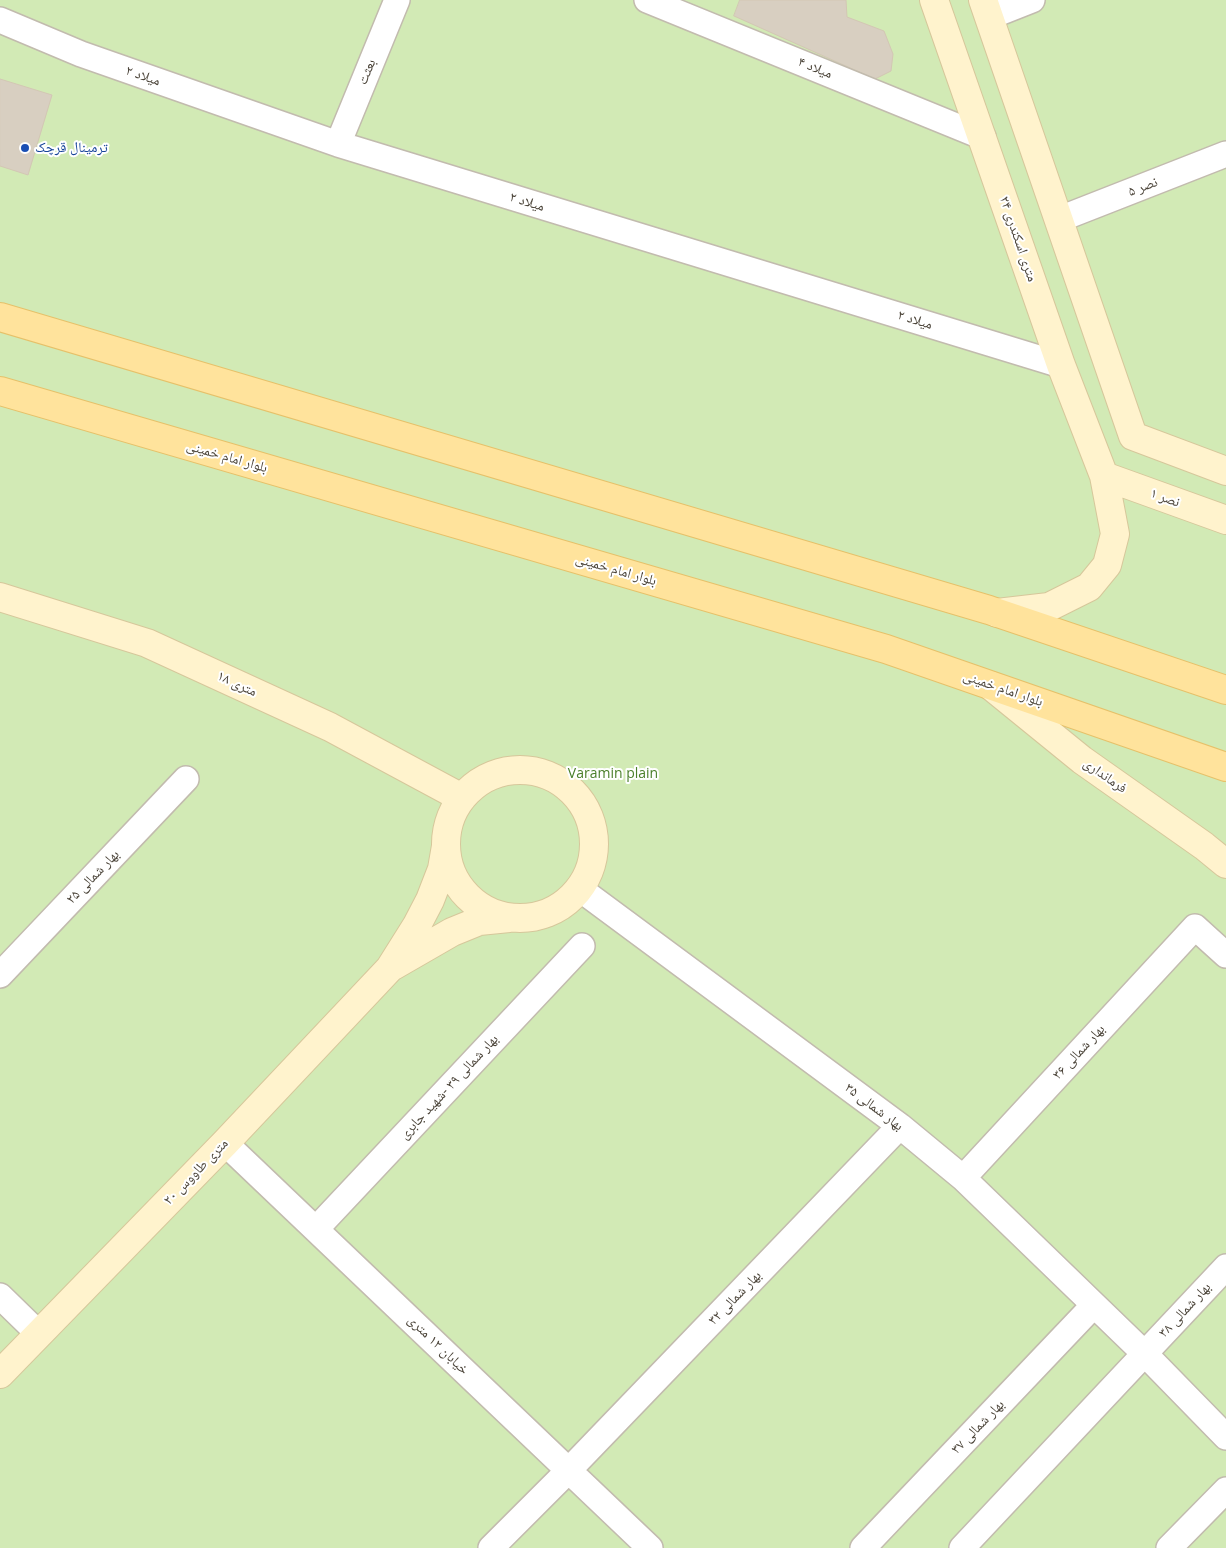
<!DOCTYPE html>
<html>
<head>
<meta charset="utf-8">
<style>
  body { margin:0 }
  canvas { display:block; background:#f6f3ec }
</style>
</head>
<body>
<canvas width="1226" height="1548"></canvas>
<script>
const ctx = document.querySelector('canvas').getContext('2d');
ctx.lineJoin = 'round';
function fillPath(path, color) { ctx.fillStyle = color; ctx.fill(path, 'evenodd'); }
function trace(path, color, width, dash) { ctx.strokeStyle = color; ctx.lineWidth = width; ctx.lineCap = dash ? 'butt' : 'round'; ctx.setLineDash(dash || []); ctx.stroke(path); }
function write(font, color, halo, rows, align = 'center') {
  ctx.font = font + ' "Open Sans","Noto Naskh Arabic",sans-serif'; ctx.lineWidth = 4; ctx.setLineDash([]); ctx.textBaseline = 'middle'; ctx.strokeStyle = halo; ctx.fillStyle = color; for (const [text, x, y, turn = 0] of rows) {
    ctx.save(); ctx.translate(x, y); ctx.rotate((+turn || 0) * Math.PI / 180); ctx.textAlign = isNaN(turn) ? turn : align; if (halo) ctx.strokeText(text, 0, 0); ctx.fillText(text, 0, 0); ctx.restore();
  }
}
const green = new Path2D(`
  M 0,0 L 1226,0 L 1226,1548 L 0,1548 Z`);
const building = new Path2D(`
  M 740,0 L 846,0 L 847,17 L 884,31 L 893,54 L 891,71 L 875,79 L 734,16 Z
  M 0,79 L 52,95 L 28,175 L 0,166 Z`);
const street = new Path2D(`
  M 647,0 L 983,137
  M 989,17 L 1032,0
  M 0,20 L 81,54 L 338,144 L 1061,365
  M 338,144 L 397,0
  M 1060,219 L 1226,154
  M 580,889 L 900,1126 L 963,1178 L 1145,1354 L 1226,1437
  M 0,975 L 186,779
  M 225,1143 L 650,1548
  M 963,1178 L 1195,927 L 1226,955
  M 316,1229 L 582,946
  M 0,1296 L 38,1333
  M 491,1548 L 569,1470 L 900,1126
  M 863,1548 L 1093,1306
  M 962,1548 L 1226,1267
  M 1169,1548 L 1226,1490`);
const secondary = new Path2D(`
  M 934,0 L 1061,365 L 1104,476 L 1115,534 L 1107,565 L 1089,587 L 1049,607 L 997,613
  M 983,0 L 1133,436 L 1226,471
  M 1104,476 L 1226,520
  M 0,597 L 147,643 L 330,727 L 462,798
  M 991,686 L 1082,760 L 1204,846 L 1226,864
  M446 844a74 74 0 1 1 148 0a74 74 0 1 1-148 0Z
  M 393,966 L 452,932 L 479,921 L 509,918
  M 0,1374 L 225,1143 L 390,968 L 417,925 L 430,900 L 442,869 L 446,846`);
const primary = new Path2D(`
  M 0,317 L 989,610 L 1226,690
  M 0,391 L 886,649 L 1226,767`);
const markers = [
  [25,148,5,"#1a4fb4"]
];
const streetNames = [
  ["میلاد ۴",815,68,22],
  ["بعثت",367,72,-68],
  ["میلاد ۲",143,76,19],
  ["نصر ۵",1143,187,-21],
  ["میلاد ۲",527,202,17],
  ["۲۴ متری اسکندری",1018,239,71],
  ["میلاد ۲",915,320,17],
  ["بلوار امام خمینی",227,457,16],
  ["نصر ۱",1165,498,20],
  ["بلوار امام خمینی",616,570,16],
  ["۱۸ متری",237,684,25],
  ["بلوار امام خمینی",1003,689,19],
  ["فرمانداری",1105,776,35],
  ["بهار شمالی ۲۵",93,877,-46],
  ["بهار شمالی ۳۶",1079,1052,-47],
  ["بهار شمالی ۳۹ -شهید جابری",449,1087,-47],
  ["بهار شمالی ۳۵",874,1107,37],
  ["۲۰ متری طاووس",196,1172,-46],
  ["بهار شمالی ۳۲",735,1298,-46],
  ["بهار شمالی ۳۸",1185,1310,-47],
  ["خیابان ۱۲ متری",438,1345,44],
  ["بهار شمالی ۳۷",978,1427,-46]
];
const transitNames = [
  ["ترمینال قرچک",35,148]
];
const parkNames = [
  ["Varamin plain",613,774]
];
fillPath(green, '#d2eab5');
fillPath(building, '#d8cfc1');
trace(building, '#d3c7b4', 1);
trace(street, '#c2bbae', 28);
trace(secondary, '#d6c79b', 30);
trace(primary, '#e6c16a', 30);
trace(street, '#fff', 25);
trace(secondary, '#fff3cd', 28);
trace(primary, '#ffe39c', 28);
for (const [x, y, r, color] of markers) { const dot = new Path2D(); dot.arc(x, y, r, 0, 2 * Math.PI); ctx.fillStyle = color; ctx.fill(dot); trace(dot, '#fff', 2); }
write('14px', '#4b4439', '#fff', streetNames);
write('14px', '#164399', '#fff', transitNames, 'left');
write('14px', '#4a7f2a', '#fff', parkNames);
</script>
</body>
</html>
